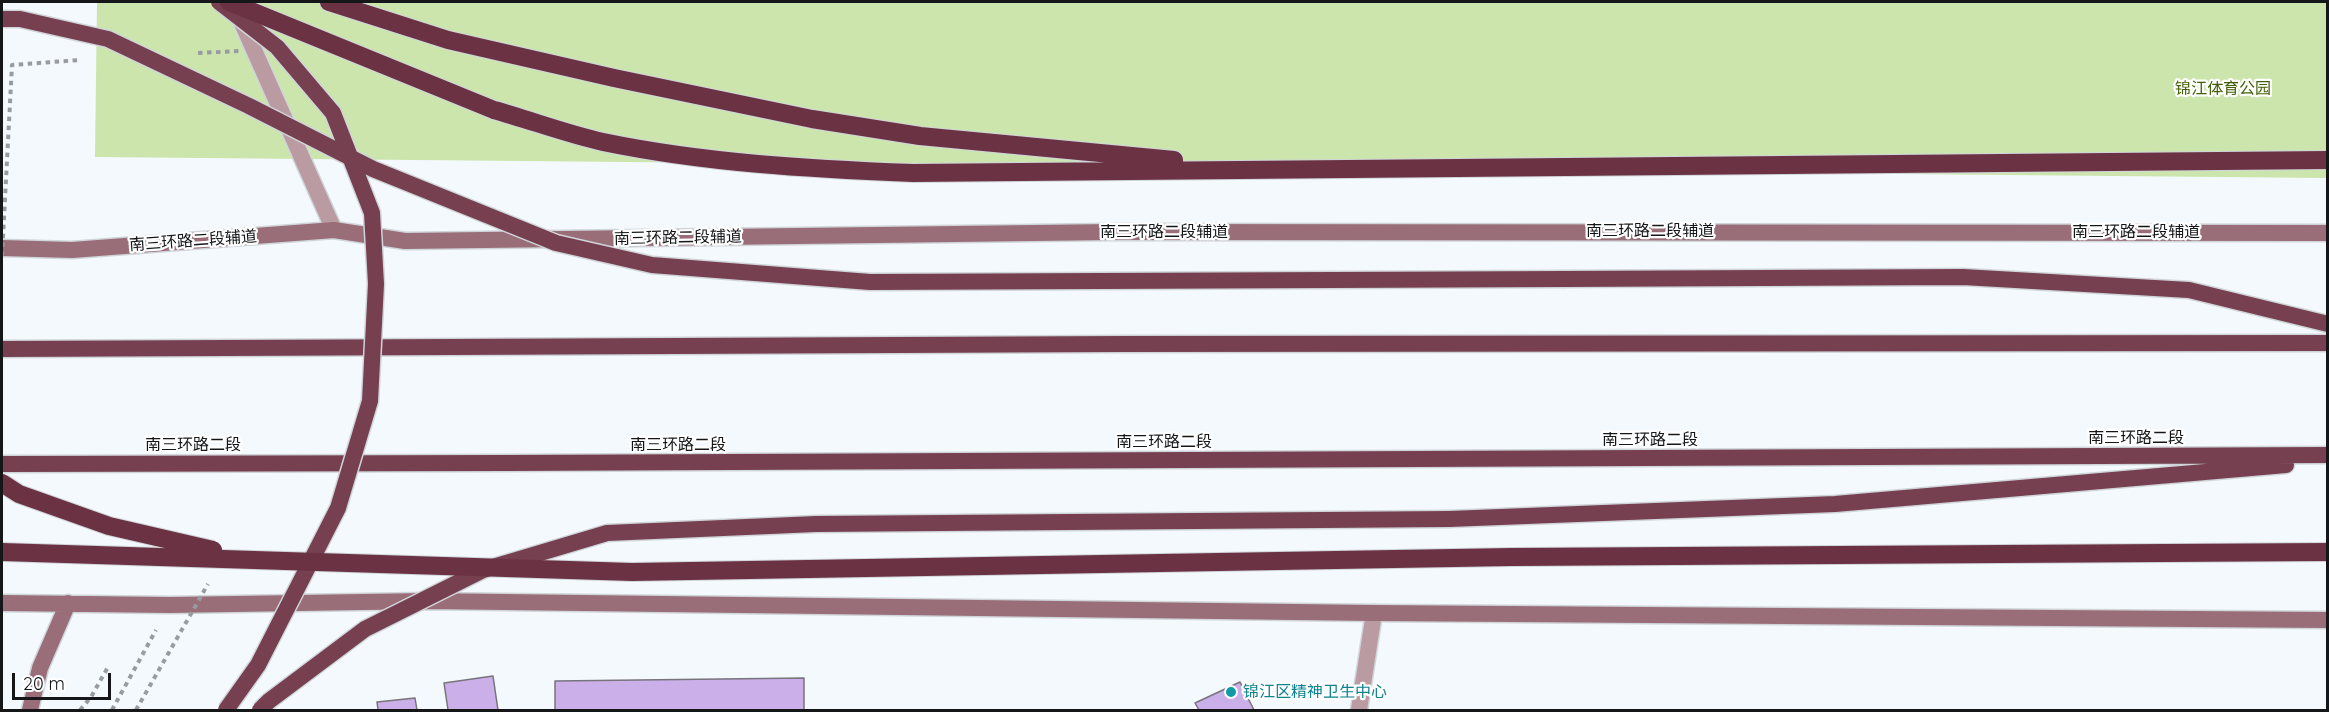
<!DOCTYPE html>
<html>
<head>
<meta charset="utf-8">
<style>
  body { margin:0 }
  #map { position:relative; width:2329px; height:712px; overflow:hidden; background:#f4f9fe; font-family:Quicksand,sans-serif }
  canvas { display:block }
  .frame { position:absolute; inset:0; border:3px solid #141618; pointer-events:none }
  .scale { position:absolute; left:12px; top:673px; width:99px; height:27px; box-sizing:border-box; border:3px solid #141618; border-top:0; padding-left:8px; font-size:18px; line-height:21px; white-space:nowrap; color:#141618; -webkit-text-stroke:4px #fff; paint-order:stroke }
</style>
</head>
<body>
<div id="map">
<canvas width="2329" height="712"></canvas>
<div class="frame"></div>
<div class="scale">20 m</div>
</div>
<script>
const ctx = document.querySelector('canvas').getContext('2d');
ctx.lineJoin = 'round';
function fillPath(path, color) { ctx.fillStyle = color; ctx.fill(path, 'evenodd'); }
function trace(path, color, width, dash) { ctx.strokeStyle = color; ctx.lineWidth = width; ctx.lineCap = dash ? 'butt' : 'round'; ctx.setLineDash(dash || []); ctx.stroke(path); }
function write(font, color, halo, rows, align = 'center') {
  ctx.font = font + ' Quicksand,"Noto Sans SC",sans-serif'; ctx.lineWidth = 4.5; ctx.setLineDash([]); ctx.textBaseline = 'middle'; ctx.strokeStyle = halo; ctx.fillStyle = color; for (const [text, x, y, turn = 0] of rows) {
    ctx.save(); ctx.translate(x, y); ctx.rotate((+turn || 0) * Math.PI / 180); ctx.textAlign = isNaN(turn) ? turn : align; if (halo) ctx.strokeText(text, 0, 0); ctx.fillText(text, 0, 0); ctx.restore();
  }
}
const green = new Path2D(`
  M 97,2 L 2327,2 L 2327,178 L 95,157 Z`);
const building = new Path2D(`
  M 493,676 L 498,710 L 448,710 L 444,683 Z
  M 804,678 L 804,710 L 555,710 L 555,681 Z
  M 1240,682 L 1254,710 L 1199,710 L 1195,703 Z
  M 415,698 L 417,710 L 378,710 L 377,702 Z`);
const path = new Path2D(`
  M 80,710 L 91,697 L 108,667
  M 112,710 L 156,630`);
const tertiary = new Path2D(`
  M 238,14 L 334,230
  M 1359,710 L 1374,613`);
const secondary = new Path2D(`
  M 2,248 L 72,250 L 334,230 L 405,241 L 1112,232 L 2328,233
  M 2,603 L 170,605 L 426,601 L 1374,613 L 2328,620
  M 30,710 L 40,668 L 68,603`);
const trunk = new Path2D(`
  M 1564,279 L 1963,277 L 2189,290 L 2328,324
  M 2,349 L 1122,344 L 2328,343
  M 2,464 L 505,463 L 2328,455
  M 1449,519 L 1835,504 L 2286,465`);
const motorway = new Path2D(`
  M 329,2 L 448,40 L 614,78 L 812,119 L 920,136 L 1174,160
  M 494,110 C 530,120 567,134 603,142 C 705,163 810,169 913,173 L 2328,160
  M 1512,557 L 2328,552`);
const pathBridge = new Path2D(`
  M 198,53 L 239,51
  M 2,256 L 12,65 L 80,60
  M 136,710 L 208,584`);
const trunkBridge = new Path2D(`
  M 219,2 L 277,47 L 333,113 L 372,213 L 376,284 L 370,401 L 338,508 L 258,665 L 226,710
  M 2,19 L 20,19 L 108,39 L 249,106 L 373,169 L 556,243 L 652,265 L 870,282 L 1564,279
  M 260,710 L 269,701 L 365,629 L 483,570 L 607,533 L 816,524 L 1449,519`);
const motorwayBridge = new Path2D(`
  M 229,2 L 494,110
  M 2,483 L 19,494 L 109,526 L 213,550
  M 2,552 L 632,572 L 1512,557`);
const markers = [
  [1231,692,6,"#0f9aa8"]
];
const parkNames = [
  ["锦江体育公园",2223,89]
];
const streetNames = [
  ["南三环路二段辅道",1650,231],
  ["南三环路二段辅道",1164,232],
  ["南三环路二段辅道",2136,232],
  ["南三环路二段辅道",678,238,-1],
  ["南三环路二段辅道",193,241,-4],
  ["南三环路二段",2136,438],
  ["南三环路二段",1650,440],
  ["南三环路二段",1164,442],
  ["南三环路二段",193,445],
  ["南三环路二段",678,445]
];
const cultureNames = [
  ["锦江区精神卫生中心",1243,692]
];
fillPath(green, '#cbe5ac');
fillPath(building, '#caafe9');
trace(building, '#77747b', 1.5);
trace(tertiary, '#d0d5d9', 19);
trace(secondary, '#d0d5d9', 19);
trace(trunk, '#d0d5d9', 19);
trace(motorway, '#d0d5d9', 20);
trace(path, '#989ca0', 4, [4.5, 4.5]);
trace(tertiary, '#ba9ba2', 16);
trace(secondary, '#996e79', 16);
trace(trunk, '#764050', 16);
trace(motorway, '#6b3244', 18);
trace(trunkBridge, '#d0d5d9', 19, []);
trace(motorwayBridge, '#d0d5d9', 20, []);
trace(pathBridge, '#989ca0', 4, [4.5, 4.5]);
trace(trunkBridge, '#764050', 16);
trace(motorwayBridge, '#6b3244', 18);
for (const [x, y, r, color] of markers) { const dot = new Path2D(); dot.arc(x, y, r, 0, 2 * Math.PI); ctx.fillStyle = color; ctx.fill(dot); trace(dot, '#fff', 2); }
write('16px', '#425f05', '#fff', parkNames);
write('16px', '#141618', '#fff', streetNames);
write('16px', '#0d838f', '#fff', cultureNames, 'left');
</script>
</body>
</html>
